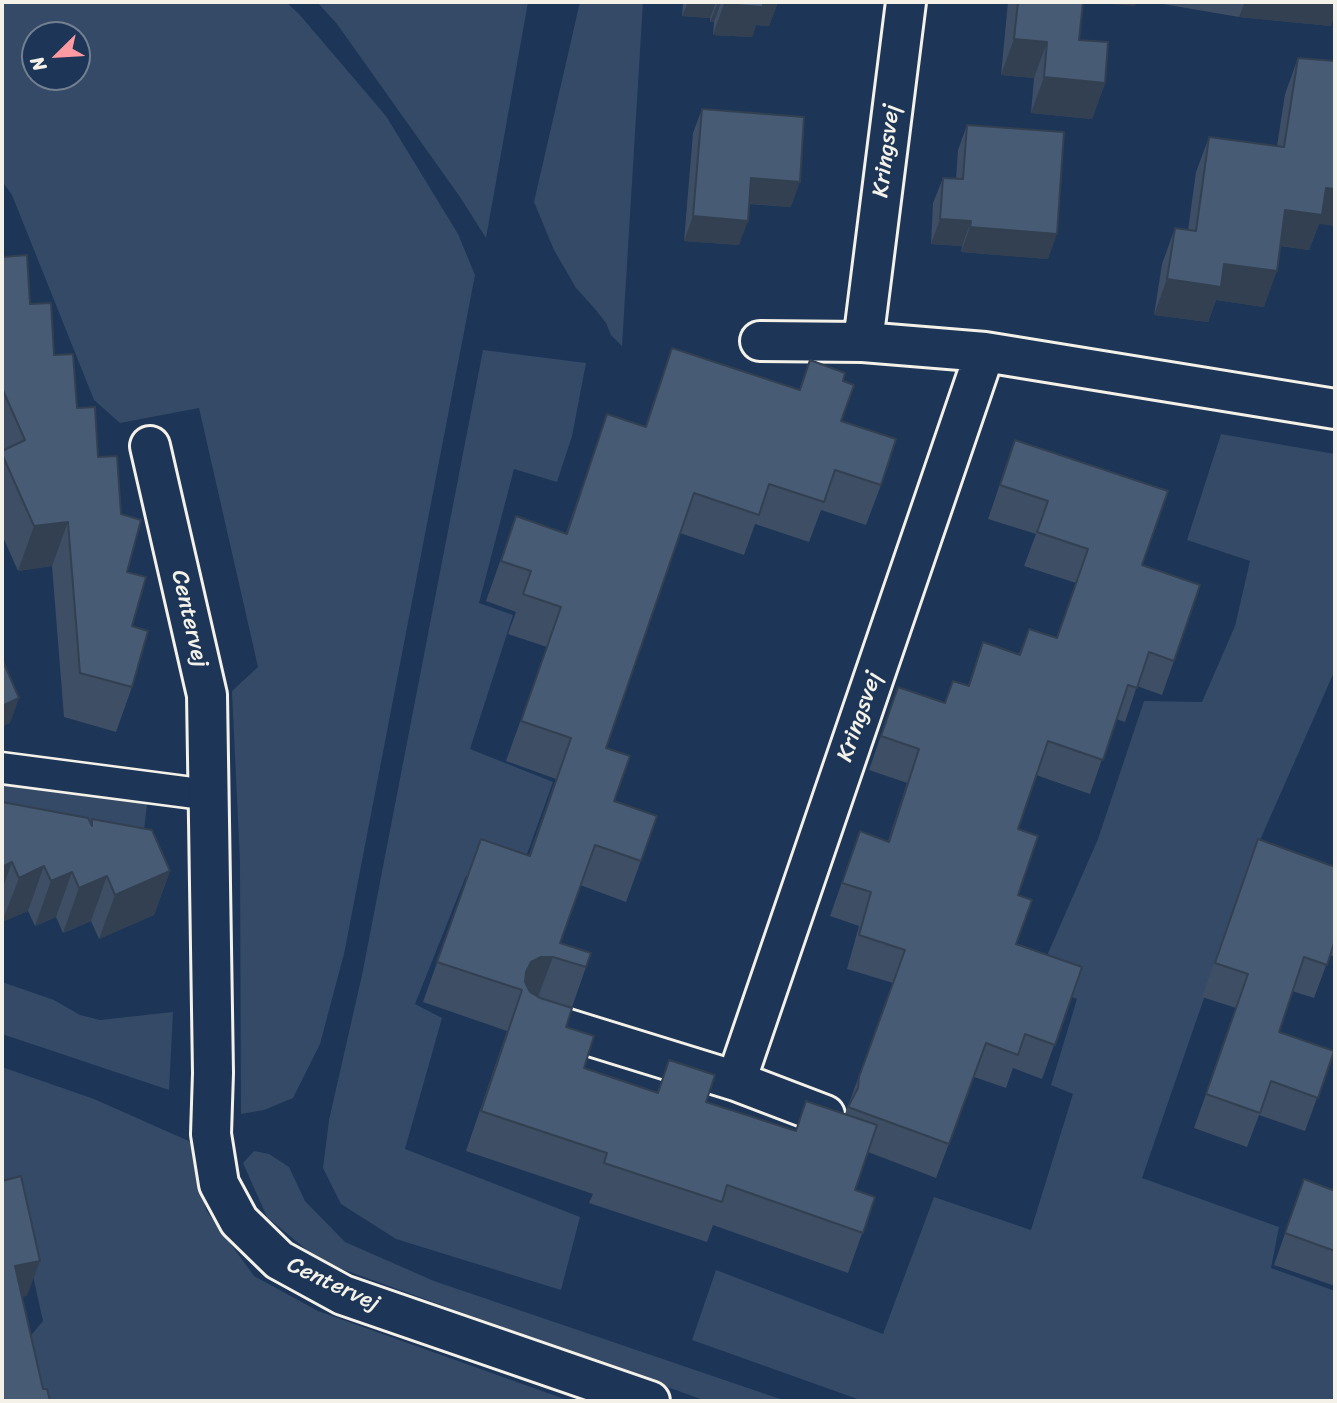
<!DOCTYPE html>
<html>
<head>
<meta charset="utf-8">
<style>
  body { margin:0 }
  #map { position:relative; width:1337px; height:1403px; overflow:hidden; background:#1d3557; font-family:Sriracha,sans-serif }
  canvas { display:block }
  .frame { position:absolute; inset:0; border:4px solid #f4f1e8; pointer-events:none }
  .north { position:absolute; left:21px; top:21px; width:70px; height:70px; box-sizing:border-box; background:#1d3557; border:2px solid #738091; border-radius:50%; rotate:246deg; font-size:19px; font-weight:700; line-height:28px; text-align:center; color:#f4f1e8 }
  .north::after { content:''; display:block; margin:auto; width:24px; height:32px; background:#ff9aa2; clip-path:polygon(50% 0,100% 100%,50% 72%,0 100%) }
</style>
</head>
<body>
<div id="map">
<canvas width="1337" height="1403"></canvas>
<div class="frame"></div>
<div class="north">N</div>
</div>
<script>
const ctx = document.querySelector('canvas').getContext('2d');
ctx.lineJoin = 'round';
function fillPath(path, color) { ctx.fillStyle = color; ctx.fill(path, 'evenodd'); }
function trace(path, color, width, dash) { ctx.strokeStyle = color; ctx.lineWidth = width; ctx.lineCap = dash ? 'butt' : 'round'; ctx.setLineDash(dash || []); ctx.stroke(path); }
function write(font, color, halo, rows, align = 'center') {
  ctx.font = font + ' Sriracha,sans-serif'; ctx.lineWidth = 5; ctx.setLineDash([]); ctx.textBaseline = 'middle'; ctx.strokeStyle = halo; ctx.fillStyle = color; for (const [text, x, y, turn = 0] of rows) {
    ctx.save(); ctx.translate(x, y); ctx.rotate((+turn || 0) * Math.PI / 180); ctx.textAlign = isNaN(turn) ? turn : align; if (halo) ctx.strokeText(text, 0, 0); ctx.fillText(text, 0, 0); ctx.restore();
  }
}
const green = new Path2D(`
  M 2,2 L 286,2 L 299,14 L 386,116 L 458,234 L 475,275 L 344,954 L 320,1044 L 293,1098 L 264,1110 L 241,1114 L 240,862 L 232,691 L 258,667 L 199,408 L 120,423 L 94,400 L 12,195 L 2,181 ZM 35,35 L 77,35 L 77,77 L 35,77 Z
  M 317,2 L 528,2 L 486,238 L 460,197 L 337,24 Z
  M 580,2 L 643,2 L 622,346 L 611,335 L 606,323 L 595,309 L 576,288 L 554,250 L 534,202 Z
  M 483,350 L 586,363 L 572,436 L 557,482 L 514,469 L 479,603 L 513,615 L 470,749 L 553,782 L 513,893 L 466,876 L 415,1004 L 442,1018 L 405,1149 L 580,1217 L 561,1290 L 396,1239 L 341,1204 L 323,1168 L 329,1120 L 362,975 Z
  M 1221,434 L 1335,454 L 1335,670 L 1253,856 L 1142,1178 L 1279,1227 L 1271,1268 L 1335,1291 L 1335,1401 L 863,1401 L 692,1340 L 716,1270 L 883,1334 L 934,1197 L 1031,1230 L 1073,1094 L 1051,1085 L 1077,999 L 1035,983 L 1098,839 L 1144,701 L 1202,702 L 1235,626 L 1250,561 L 1187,540 Z
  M 2,784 L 147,804 L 141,856 L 2,835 Z
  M 2,982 L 54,1000 L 80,1015 L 100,1020 L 173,1012 L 169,1090 L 2,1034 Z
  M 2,1067 L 94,1099 L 191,1142 L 206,1210 L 254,1276 L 318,1311 L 570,1401 L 33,1401 L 22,1346 L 43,1321 L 18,1209 L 2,1212 Z
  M 254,1151 L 269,1154 L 289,1167 L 305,1201 L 345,1242 L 434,1281 L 786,1401 L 706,1401 L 320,1261 L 267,1217 L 243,1163 Z`);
const lane = new Path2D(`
  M 2,768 L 209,795`);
const street = new Path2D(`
  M 760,341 L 863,342 L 985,352 L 1335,409
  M 863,342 L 906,2
  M 150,446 L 207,695 L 213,1073 L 211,1134 L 219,1184 L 239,1221 L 279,1260 L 343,1295 L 650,1401
  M 545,1022 L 736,1081 L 985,352
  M 736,1081 L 825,1115`);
const wall = new Path2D(`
  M 683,2 L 778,2 L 769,26 L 756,25 L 752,37 L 713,35 L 714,22 L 710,22 L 710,18 L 682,16 Z
  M 1008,2 L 1083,2 L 1079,40 L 1105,83 L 1092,119 L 1031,113 L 1034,78 L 1001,75 Z
  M 1151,2 L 1335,2 L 1331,26 L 1239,17 Z
  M 1298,58 L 1319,224 L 1309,250 L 1280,246 L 1264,307 L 1216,300 L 1208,322 L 1154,315 L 1162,264 L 1175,228 L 1188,230 L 1196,172 L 1209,137 L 1277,146 L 1285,94 Z
  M 702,109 L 791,207 L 749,204 L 739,245 L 684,241 L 693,133 Z
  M 967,125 L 1048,259 L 961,252 L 962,246 L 931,244 L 933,203 L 943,178 L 956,179 L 958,150 Z
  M 2,257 L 30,304 L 54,355 L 98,457 L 121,514 L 132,626 L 132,687 L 116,732 L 64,717 L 52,566 L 18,571 L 2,535 Z
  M 672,348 L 799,390 L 810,360 L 843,381 L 841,421 L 881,485 L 866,525 L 821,510 L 809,542 L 755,524 L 744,555 L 680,533 L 606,748 L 614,801 L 657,816 L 626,902 L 580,885 L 560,943 L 591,953 L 572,1007 L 538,997 L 566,1027 L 584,1068 L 657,1093 L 669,1060 L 706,1102 L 795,1131 L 845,1114 L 893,983 L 847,969 L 859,926 L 830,916 L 860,831 L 888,841 L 907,783 L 869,770 L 898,687 L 945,703 L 968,686 L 983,642 L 1019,654 L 1029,629 L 1057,638 L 1076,583 L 1024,566 L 1036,534 L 988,519 L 1015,440 L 1142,565 L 1174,661 L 1162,695 L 1137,686 L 1125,722 L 1116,719 L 1090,794 L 1036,775 L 1018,829 L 1018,895 L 1016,944 L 1082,967 L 1042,1079 L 1013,1068 L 1006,1088 L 974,1077 L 936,1178 L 868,1152 L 855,1190 L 875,1197 L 848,1273 L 713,1225 L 707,1242 L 589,1203 L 593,1194 L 466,1151 L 507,1031 L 423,1002 L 481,839 L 529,855 L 556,779 L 506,761 L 547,647 L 508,634 L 516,612 L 486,601 L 516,516 L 566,533 L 607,414 L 645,427 Z
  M 2,802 L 90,822 L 92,819 L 170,871 L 154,915 L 99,939 L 91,921 L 63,933 L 56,917 L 35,926 L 28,911 L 2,922 Z
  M 1258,839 L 1335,867 L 1335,957 L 1330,955 L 1314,998 L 1292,991 L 1279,1032 L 1334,1051 L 1305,1131 L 1259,1115 L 1247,1147 L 1194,1128 L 1236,1008 L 1202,997 Z
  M 1304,1179 L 1335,1190 L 1335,1189 L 1335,1286 L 1274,1265 Z`);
const shadedWall = new Path2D(`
  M 688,2 L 716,2 L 710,18 L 682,16 Z
  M 718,2 L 721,2 L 714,22 L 710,22 Z
  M 761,2 L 778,2 L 769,26 L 756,25 L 752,37 L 713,35 L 724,4 Z
  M 1087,2 L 1137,2 L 1135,6 Z
  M 1245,2 L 1335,2 L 1335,14 L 1331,26 L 1239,17 Z
  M 1014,39 L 1047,42 L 1034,78 L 1001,75 Z
  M 1044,77 L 1105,83 L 1092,119 L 1031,113 Z
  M 751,178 L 800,182 L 791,207 L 742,203 Z
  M 1326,188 L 1335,189 L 1335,226 L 1319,224 L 1309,250 L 1273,245 L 1285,210 Z
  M 693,216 L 748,221 L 739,245 L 684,241 Z
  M 940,219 L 971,221 L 962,246 L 931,244 Z
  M 970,227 L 1057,234 L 1048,259 L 961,252 Z
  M 1224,264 L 1277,271 L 1264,307 L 1216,300 L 1208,322 L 1154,315 L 1167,279 Z
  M 68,522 L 52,566 L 18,571 L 34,526 Z
  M 19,698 L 10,723 L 2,727 L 2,706 Z
  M 12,862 L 2,890 L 2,867 Z
  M 44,866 L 28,911 L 2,922 L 19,878 Z
  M 170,871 L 154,915 L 99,939 L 115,895 Z
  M 72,872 L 56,917 L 35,926 L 51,881 Z
  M 107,876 L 91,921 L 63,933 L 79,888 Z
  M 541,957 L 553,957 L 538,997 L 522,990 L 526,972 L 531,962 Z
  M 40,1261 L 27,1296 L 2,1301 L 15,1266 Z`);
const building = new Path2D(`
  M 724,2 L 763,2 L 763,7 L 724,4 Z
  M 1018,2 L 1083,2 L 1079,40 L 1108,42 L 1105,83 L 1044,77 L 1047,42 L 1014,39 Z
  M 1298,58 L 1335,61 L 1335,189 L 1326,188 L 1322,215 L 1285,210 L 1277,271 L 1224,264 L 1221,287 L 1167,279 L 1175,228 L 1196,231 L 1209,137 L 1284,147 Z
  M 702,109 L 804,117 L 800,182 L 751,178 L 748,221 L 693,216 Z
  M 967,125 L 1064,132 L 1057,234 L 970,227 L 971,221 L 940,219 L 943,178 L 963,179 Z
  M 27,255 L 30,304 L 51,303 L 54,355 L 73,354 L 77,408 L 95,407 L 98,457 L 117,456 L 121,514 L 141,520 L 127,572 L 146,577 L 132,626 L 148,631 L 132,687 L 80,673 L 68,522 L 34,526 L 2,454 L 2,451 L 25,440 L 2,388 L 2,257 Z
  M 672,348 L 800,390 L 810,360 L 845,373 L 843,381 L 854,385 L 841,421 L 896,439 L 881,485 L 835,470 L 824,502 L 769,484 L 759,515 L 694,493 L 606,748 L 630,756 L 614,801 L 657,816 L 641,861 L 595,845 L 560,943 L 591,953 L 586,967 L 553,957 L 541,957 L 531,962 L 526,972 L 525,982 L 530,992 L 540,998 L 572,1008 L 566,1027 L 594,1036 L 584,1068 L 658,1093 L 669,1060 L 715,1075 L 706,1102 L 796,1131 L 806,1101 L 877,1125 L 855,1190 L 875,1197 L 863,1233 L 727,1185 L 722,1202 L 604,1163 L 607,1153 L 481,1111 L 522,990 L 437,962 L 481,839 L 530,856 L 571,738 L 521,721 L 561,607 L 523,594 L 531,571 L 501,561 L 516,516 L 567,534 L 607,414 L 646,427 Z
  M 1015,440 L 1168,491 L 1142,565 L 1200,585 L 1174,661 L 1149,652 L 1137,688 L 1128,685 L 1103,760 L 1048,741 L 1018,829 L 1038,836 L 1018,895 L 1032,900 L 1016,944 L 1082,967 L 1055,1045 L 1025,1034 L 1018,1055 L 986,1043 L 949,1144 L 848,1107 L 858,1088 L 859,1077 L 905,950 L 859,935 L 871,892 L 842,883 L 860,831 L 889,842 L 919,749 L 881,736 L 898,687 L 945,703 L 953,681 L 969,686 L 983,642 L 1020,655 L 1029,629 L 1057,638 L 1088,549 L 1037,532 L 1048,501 L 1000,485 Z
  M 2,659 L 19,698 L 2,706 Z
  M 2,802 L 88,818 L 92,826 L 92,819 L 152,830 L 170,871 L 115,895 L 107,876 L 79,888 L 72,872 L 51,881 L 44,866 L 19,878 L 12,862 L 2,867 Z
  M 1258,839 L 1335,867 L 1335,940 L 1327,965 L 1304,957 L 1279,1032 L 1334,1051 L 1318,1098 L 1271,1081 L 1260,1113 L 1206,1094 L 1248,974 L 1215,963 Z
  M 21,1176 L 40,1261 L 15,1266 L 43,1389 L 47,1389 L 50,1401 L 2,1401 L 2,1181 Z
  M 1304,1179 L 1335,1191 L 1335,1251 L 1285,1233 Z`);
const streetNames = [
  ["Kringsvej",887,151,-83],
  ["Centervej",189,619,77],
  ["Kringsvej",860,717,-71],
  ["Centervej",333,1285,25]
];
fillPath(green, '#354a67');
trace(lane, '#f4f1e8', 35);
trace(street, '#f4f1e8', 44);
trace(lane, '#1d3557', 30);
trace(street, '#1d3557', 38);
fillPath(wall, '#3e4e64');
fillPath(shadedWall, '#324051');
fillPath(building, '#485b74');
trace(building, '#324051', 2);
write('23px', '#f4f1e8', '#1d3557', streetNames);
</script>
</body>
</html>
